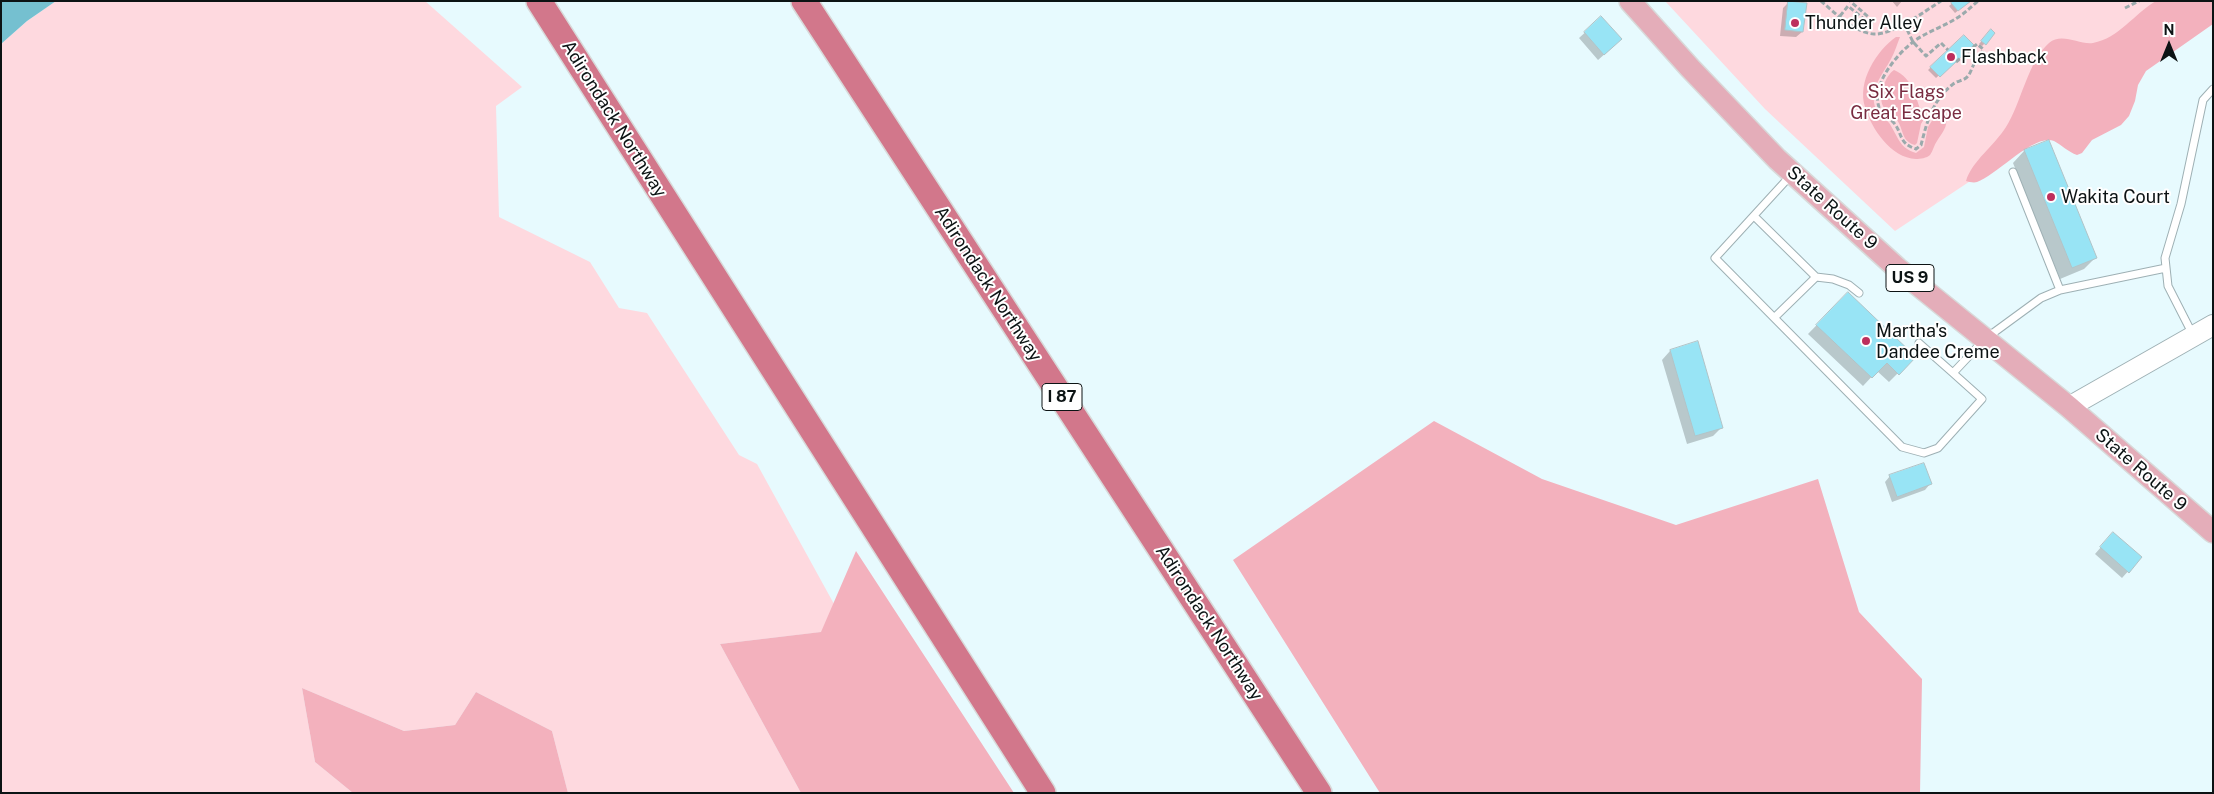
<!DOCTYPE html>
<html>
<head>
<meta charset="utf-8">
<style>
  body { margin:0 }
  #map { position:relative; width:2214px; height:794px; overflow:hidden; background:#e7fafe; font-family:"Public Sans",sans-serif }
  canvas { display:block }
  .frame { position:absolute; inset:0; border:2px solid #0c1314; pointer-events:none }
  .north { position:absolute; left:2144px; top:20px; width:50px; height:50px; -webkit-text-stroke:4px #fff; paint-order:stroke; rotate:0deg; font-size:14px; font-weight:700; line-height:20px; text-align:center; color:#0c1314 }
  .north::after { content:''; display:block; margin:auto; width:18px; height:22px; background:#0c1314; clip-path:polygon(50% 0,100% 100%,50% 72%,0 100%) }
</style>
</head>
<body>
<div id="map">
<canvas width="2214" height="794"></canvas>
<div class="frame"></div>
<div class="north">N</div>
</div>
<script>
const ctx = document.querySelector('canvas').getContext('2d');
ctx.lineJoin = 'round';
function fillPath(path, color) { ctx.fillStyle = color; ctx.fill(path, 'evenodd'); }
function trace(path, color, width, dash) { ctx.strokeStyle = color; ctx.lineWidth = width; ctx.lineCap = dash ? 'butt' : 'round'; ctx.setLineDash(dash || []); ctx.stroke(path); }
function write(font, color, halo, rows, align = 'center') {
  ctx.font = font + ' "Public Sans",sans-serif'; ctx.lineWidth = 4; ctx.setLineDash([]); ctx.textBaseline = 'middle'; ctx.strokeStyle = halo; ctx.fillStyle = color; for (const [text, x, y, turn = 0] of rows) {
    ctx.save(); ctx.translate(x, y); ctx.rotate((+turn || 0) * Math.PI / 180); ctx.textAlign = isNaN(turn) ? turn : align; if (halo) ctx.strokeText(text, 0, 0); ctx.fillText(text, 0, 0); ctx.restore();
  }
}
const green = new Path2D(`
  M 56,1 L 425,1 L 522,87 L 496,106 L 499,217 L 590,262 L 619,308 L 647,313 L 739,455 L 757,464 L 834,604 L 822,632 L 720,644 L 801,793 L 568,793 L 552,731 L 476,692 L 455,725 L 404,731 L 302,688 L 315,762 L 353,793 L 1,793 L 1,44 L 27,21 Z
  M 1665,1 L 2213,1 L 2213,20 L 1895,231 L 1765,109 Z`);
const forest = new Path2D(`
  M 2156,1 L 2213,1 L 2213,24 L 2146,71 L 2138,85 L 2135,101 L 2129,116 L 2121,125 L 2092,140 L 2082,153 L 2077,155 C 2068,152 2062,145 2054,141 C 2034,133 1996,176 1977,182 C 1974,183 1969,182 1966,181 C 1972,161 1994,146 2006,127 C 2021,104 2028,61 2049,43 C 2062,32 2079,45 2093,43 C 2119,38 2134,14 2156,1 Z
  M 1896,37 L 1900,37 C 1897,44 1895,52 1891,59 C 1883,74 1868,90 1876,109 C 1879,117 1888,119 1891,126 C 1899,139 1900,148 1916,153 L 1924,147 L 1928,127 L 1935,116 L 1946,117 C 1948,127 1942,133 1937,141 C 1934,145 1933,151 1930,155 C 1927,158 1920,159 1916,159 C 1891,158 1871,128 1865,107 C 1857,82 1876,51 1896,37 Z
  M 1894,70 C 1914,78 1916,101 1924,119 L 1921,124 L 1917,143 L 1915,145 C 1901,141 1904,130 1897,120 C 1893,115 1886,113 1883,106 C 1878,96 1885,76 1894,70 Z
  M 1434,421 L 1542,479 L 1676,525 L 1818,479 L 1859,612 L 1922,679 L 1920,793 L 1380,793 L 1233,560 Z
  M 856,551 L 1014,793 L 801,793 L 720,644 L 821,632 Z
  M 302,688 L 404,731 L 455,725 L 476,692 L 552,731 L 568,793 L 353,793 L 315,762 Z`);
const water = new Path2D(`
  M 1,1 L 56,1 L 27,21 L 1,44 Z`);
const shadow = new Path2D(`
  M 1892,1 L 1902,1 L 1897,7 Z
  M 1955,1 L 1970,1 L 1955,13 L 1949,6 Z
  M 1789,2 L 1802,32 L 1796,37 L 1780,36 L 1783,8 Z
  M 1601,18 L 1615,45 L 1598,60 L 1579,38 Z
  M 1991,31 L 1994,34 L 1982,46 L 1979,44 Z
  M 1964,37 L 1972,45 L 1936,78 L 1928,70 Z
  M 2048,141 L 2095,258 L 2084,269 L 2060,279 L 2013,163 L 2024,151 Z
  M 1848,293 L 1914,357 L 1889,382 L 1877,371 L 1863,386 L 1808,334 Z
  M 1697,343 L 1722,427 L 1713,436 L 1687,444 L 1662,360 L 1670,351 Z
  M 1890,476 L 1930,484 L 1925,490 L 1892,502 L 1885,482 Z
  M 2108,539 L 2140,558 L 2122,578 L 2095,554 Z`);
const building = new Path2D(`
  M 1788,1 L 1807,3 L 1803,32 L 1785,30 Z
  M 1953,1 L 1971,1 L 1958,11 L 1951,3 Z
  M 1601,16 L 1622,39 L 1604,55 L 1584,32 Z
  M 1991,29 L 1995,33 L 1986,45 L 1981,41 Z
  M 1964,35 L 1974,45 L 1940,77 L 1930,67 Z
  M 2049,140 L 2097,258 L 2072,268 L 2024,150 Z
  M 1848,292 L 1916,357 L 1899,375 L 1887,363 L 1872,378 L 1816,325 Z
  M 1698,341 L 1723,428 L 1695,436 L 1670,350 Z
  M 1924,463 L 1932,484 L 1897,497 L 1889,475 Z
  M 2113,532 L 2142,557 L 2129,573 L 2100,547 Z`);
const path = new Path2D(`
  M 1821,1 C 1835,13 1855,33 1874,34 C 1893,35 1925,11 1941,1
  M 2125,8 L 2139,1
  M 1840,16 L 1848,6 L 1870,24 L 1873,21 L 1850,1
  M 1904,23 L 1913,42 L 1926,56 L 1941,43 L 1948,50
  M 1956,62 L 1977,44 L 1983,49 L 1981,57 C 1971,63 1973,72 1966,78 C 1962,81 1956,81 1952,85 C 1932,101 1927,122 1921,145 L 1916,149 C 1897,143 1903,131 1892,121 C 1887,116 1882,114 1879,107 C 1871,85 1897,54 1913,42 C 1926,32 1943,27 1957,18 C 1965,13 1971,7 1978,1`);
const lane = new Path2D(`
  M 2013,172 L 2060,290
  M 1792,174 L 1715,258 L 1902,447 L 1924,453 L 1938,448 L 1982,399 L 1953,373 L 1985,339 L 2041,298 L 2060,290 L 2166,268
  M 1754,216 L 1816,277 L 1833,279 L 1849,285 L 1859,293
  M 1775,317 L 1816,277
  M 2193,335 L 2168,286 L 2165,258 L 2181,204 L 2203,100 L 2213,89
  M 1919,343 L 1953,373`);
const secondary = new Path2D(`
  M 2069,407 L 2213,325`);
const primary = new Path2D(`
  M 1630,1 L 1690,68 L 1777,159 L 1897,268 L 2069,407 L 2213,532`);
const highway = new Path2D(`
  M 539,1 L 1043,793
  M 804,1 L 1319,793`);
const markers = [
  [1795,23,5,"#bd2f5d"],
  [1951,57,5,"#bd2f5d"],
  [2051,197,5,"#bd2f5d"],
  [1866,341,5,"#bd2f5d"]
];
const shields = [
  [1910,278,48],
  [1062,397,40]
];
const shieldNames = [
  ["US 9",1910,278],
  ["I 87",1062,397]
];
const poiNames = [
  ["Thunder Alley",1805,23],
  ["Flashback",1961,57],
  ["Wakita Court",2061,197],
  ["Martha's",1876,331],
  ["Dandee Creme",1876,352]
];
const parkNames = [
  ["Six Flags",1906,92],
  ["Great Escape",1906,113]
];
const streetNames = [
  ["Adirondack Northway",614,119,58],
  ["State Route 9",1832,208,42],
  ["Adirondack Northway",988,284,57],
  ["State Route 9",2141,470,41],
  ["Adirondack Northway",1209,623,57]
];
fillPath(green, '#fed9df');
fillPath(forest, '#f3b1bd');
fillPath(water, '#75c0d0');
fillPath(shadow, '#0003');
fillPath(building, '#98e4f5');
trace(building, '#b1c3c7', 1);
trace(lane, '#9eb0b4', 9);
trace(secondary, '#9eb0b4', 22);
trace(primary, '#d8d9d9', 24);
trace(highway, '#d8d9d9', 28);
trace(path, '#9baaac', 3, [5, 2.5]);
trace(lane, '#fff', 7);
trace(secondary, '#fff', 20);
trace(primary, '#e4adb9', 21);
trace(highway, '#d2778b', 25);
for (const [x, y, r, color] of markers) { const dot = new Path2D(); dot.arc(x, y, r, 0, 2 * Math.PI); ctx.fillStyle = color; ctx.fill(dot); trace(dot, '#fff', 2); }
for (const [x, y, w] of shields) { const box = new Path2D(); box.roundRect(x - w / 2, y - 13.5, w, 27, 4); ctx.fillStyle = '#fff'; ctx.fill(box); trace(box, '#0c1314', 1); }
write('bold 16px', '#0c1314', null, shieldNames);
write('18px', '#0c1314', '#fff', poiNames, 'left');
write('18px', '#792c41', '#fff', parkNames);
write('18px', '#0c1314', '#fff', streetNames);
</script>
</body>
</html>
